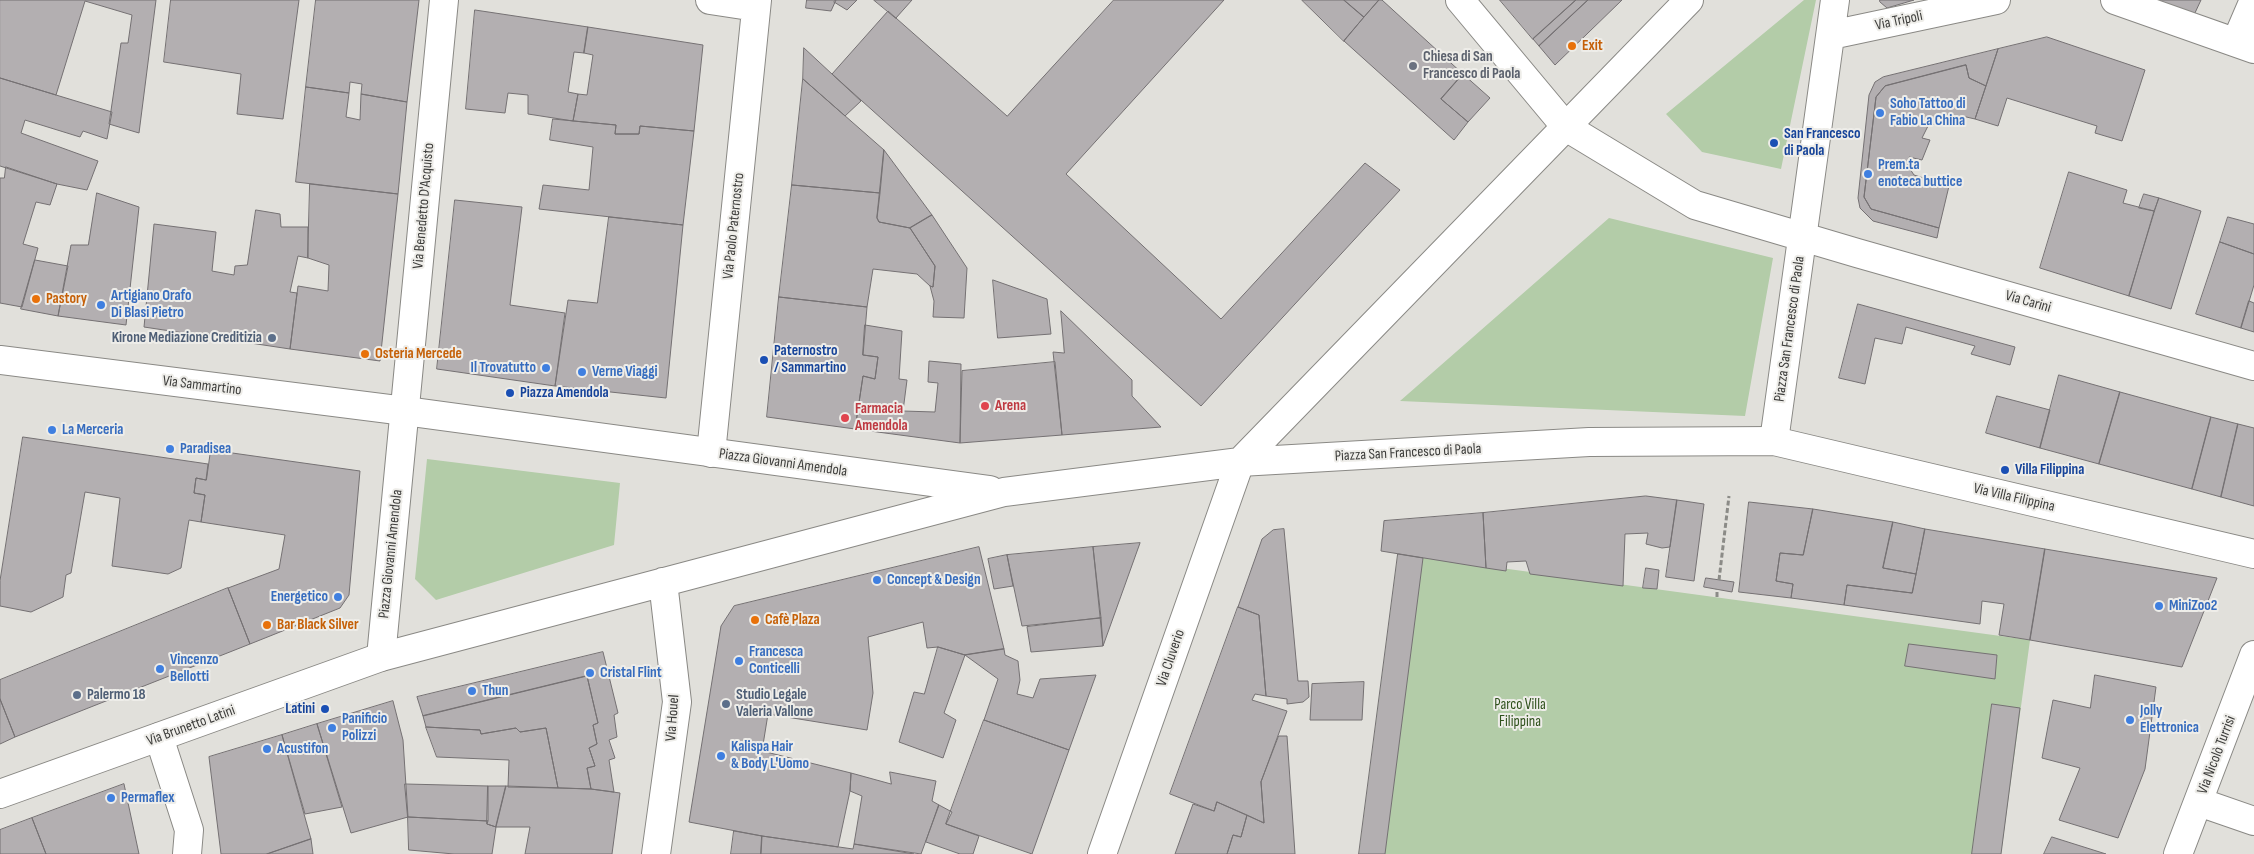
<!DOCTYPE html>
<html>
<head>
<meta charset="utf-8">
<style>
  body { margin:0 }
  canvas { display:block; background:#e1e0db }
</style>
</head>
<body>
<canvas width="2254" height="854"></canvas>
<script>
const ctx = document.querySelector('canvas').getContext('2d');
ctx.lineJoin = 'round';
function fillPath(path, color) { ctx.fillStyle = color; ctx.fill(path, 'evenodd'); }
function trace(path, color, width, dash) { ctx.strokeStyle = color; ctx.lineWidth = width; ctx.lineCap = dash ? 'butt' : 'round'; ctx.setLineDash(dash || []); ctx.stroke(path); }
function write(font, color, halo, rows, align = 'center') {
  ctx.font = font + ' "Sofia Sans Condensed",sans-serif'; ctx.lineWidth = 4; ctx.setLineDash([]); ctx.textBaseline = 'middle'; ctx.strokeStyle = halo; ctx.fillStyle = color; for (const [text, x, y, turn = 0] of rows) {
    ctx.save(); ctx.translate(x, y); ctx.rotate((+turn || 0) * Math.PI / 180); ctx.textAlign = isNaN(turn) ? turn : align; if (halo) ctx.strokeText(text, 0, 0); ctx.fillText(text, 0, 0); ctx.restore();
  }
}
const green = new Path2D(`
  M 1804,0 L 1816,0 L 1781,169 L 1702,152 L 1666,114 Z
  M 1609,218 L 1773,258 L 1745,416 L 1400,401 Z
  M 427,459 L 620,483 L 614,545 L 436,600 L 415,579 Z
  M 1398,554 L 2030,640 L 2001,854 L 1359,854 Z`);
const building = new Path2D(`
  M 0,0 L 156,0 L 139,133 L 109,124 L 121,43 L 128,43 L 132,15 L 85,1 L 56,95 L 0,78 Z
  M 171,0 L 299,0 L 283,119 L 237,114 L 241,74 L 164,62 Z
  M 316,0 L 419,0 L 407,102 L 361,94 L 362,84 L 350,82 L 349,93 L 306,87 Z
  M 807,0 L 836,0 L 831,11 L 806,8 Z
  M 836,0 L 857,0 L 847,10 L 834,2 Z
  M 874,0 L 912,0 L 896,18 Z
  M 1114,0 L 1224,0 L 1066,174 L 1221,319 L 1365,163 L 1400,190 L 1201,406 L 832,74 L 888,11 L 1007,116 Z
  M 1302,0 L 1344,0 L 1364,17 L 1344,41 Z
  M 1344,0 L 1379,0 L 1364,17 Z
  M 1379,0 L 1382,0 L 1463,74 L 1441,99 L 1468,122 L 1454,140 L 1344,41 Z
  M 1500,0 L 1576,0 L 1533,39 Z
  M 1576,0 L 1588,0 L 1539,46 L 1533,39 Z
  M 1588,0 L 1622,0 L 1555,65 L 1539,46 Z
  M 1880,0 L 1914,0 L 1887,8 L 1880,2 Z
  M 2149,0 L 2201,0 L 2194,15 Z
  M 475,10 L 588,27 L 584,53 L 574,52 L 568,92 L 578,94 L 573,121 L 528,114 L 528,95 L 508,93 L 505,113 L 466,109 Z
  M 588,27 L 703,45 L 694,131 L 640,126 L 639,134 L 615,134 L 616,125 L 573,121 L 578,94 L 587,95 L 593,55 L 584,53 Z
  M 2047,37 L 2145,70 L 2122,141 L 2095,133 L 2097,126 L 2007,98 L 1998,126 L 1975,119 L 1998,49 Z
  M 804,48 L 861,101 L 845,116 L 803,79 Z
  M 1998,49 L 1986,86 L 1969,78 L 1966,65 L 1885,86 L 1876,97 L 1864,197 L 1871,209 L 1939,228 L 1937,238 L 1873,221 L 1860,208 L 1858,198 L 1869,95 L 1875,82 L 1883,77 Z
  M 1966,65 L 1969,78 L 1986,86 L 1975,119 L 1962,116 L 1928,126 L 1922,138 L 1930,140 L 1922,160 L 1909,157 L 1908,166 L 1914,175 L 1949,186 L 1939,228 L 1871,209 L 1864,197 L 1876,97 L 1885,86 Z
  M 1463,74 L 1490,98 L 1468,122 L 1441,99 Z
  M 0,78 L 112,112 L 107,139 L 83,131 L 80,137 L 25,120 L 21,133 L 98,161 L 87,190 L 57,184 L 0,166 Z
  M 803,79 L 884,150 L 880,193 L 792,185 Z
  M 306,87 L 349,93 L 346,117 L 360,120 L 361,94 L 407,102 L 398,194 L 296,182 Z
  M 553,119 L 616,125 L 615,134 L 639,134 L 640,126 L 694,131 L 683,225 L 539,209 L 543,185 L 589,190 L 593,147 L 550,140 Z
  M 884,150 L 932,215 L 910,228 L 879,222 L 877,218 Z
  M 6,167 L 57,184 L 50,205 L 36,202 L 23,244 L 38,248 L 22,307 L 0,303 L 0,178 L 4,178 Z
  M 2069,172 L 2127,190 L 2123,203 L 2154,211 L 2129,296 L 2040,268 Z
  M 310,184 L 398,194 L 380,361 L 290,349 L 298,286 L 328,291 L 329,265 L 308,258 Z
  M 792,185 L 880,193 L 877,218 L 879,222 L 910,228 L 935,266 L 933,287 L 930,286 L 917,274 L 873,269 L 867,307 L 779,297 Z
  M 97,193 L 139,207 L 126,325 L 58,316 L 71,245 L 88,245 Z
  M 2144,194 L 2159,198 L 2154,211 L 2139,208 Z
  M 2159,198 L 2201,211 L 2171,309 L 2129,296 Z
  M 455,200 L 522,207 L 510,305 L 565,313 L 555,386 L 437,369 Z
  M 256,210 L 280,214 L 281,227 L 308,227 L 308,258 L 298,256 L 290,292 L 297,293 L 290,349 L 144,327 L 154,224 L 216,232 L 212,271 L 234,275 L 235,266 L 247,265 Z
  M 932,215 L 967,268 L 964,318 L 933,317 L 934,301 L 930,286 L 933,287 L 935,266 L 910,228 Z
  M 609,217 L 683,225 L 666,398 L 555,386 L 568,300 L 597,303 Z
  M 2228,217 L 2254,224 L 2254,254 L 2220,242 Z
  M 2220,242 L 2254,254 L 2254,285 L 2241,328 L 2196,314 Z
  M 35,260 L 68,266 L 58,316 L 21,309 Z
  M 993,280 L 1047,299 L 1051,334 L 998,338 Z
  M 779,297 L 867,307 L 863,355 L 878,357 L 875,379 L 863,376 L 855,429 L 767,417 Z
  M 2249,301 L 2254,303 L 2254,332 L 2241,328 Z
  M 1858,304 L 2015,347 L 2010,365 L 1971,354 L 1975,346 L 1906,327 L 1902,344 L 1875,338 L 1865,384 L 1839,378 Z
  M 1061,311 L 1132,380 L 1132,396 L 1161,427 L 1062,435 L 1053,352 L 1064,353 Z
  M 865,325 L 902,331 L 899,379 L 907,380 L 903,411 L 935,412 L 938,383 L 928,382 L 929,361 L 961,364 L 960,443 L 855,429 L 863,376 L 875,379 L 878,357 L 863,355 Z
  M 1055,362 L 1062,435 L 960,443 L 962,371 Z
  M 2059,375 L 2120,392 L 2099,464 L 2040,448 Z
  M 2120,392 L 2211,417 L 2192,489 L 2099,464 Z
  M 1997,396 L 2050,410 L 2040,448 L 1986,433 Z
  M 2211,417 L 2238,424 L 2221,497 L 2192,489 Z
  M 2238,424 L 2254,428 L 2254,506 L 2221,497 Z
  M 23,437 L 208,464 L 206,480 L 196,478 L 194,493 L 205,495 L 201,522 L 189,520 L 181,568 L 168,574 L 112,566 L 120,498 L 85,492 L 71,573 L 66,575 L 63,597 L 31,612 L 0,606 L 0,581 Z
  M 211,450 L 360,471 L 349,595 L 340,608 L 250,644 L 228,588 L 279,569 L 285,535 L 201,522 L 205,495 L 194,493 L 196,478 L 206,480 Z
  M 1646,496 L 1677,500 L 1670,547 L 1662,548 L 1646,544 L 1648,533 L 1625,534 L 1623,586 L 1530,574 L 1526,561 L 1507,562 L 1506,571 L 1486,568 L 1483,513 Z
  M 1677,500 L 1704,504 L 1694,581 L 1666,577 Z
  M 1749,502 L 1813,509 L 1803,555 L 1780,553 L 1776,581 L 1793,584 L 1791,598 L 1739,592 Z
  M 1813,509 L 1893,522 L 1883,568 L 1916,574 L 1912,593 L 1847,585 L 1844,605 L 1791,598 L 1793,584 L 1776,581 L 1780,553 L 1803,555 Z
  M 1483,513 L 1486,568 L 1381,551 L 1384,521 Z
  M 1893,522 L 1925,529 L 1916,574 L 1883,568 Z
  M 1284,529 L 1298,681 L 1308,681 L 1309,697 L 1303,702 L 1287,704 L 1287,699 L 1266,696 L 1259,615 L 1238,607 L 1262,539 L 1273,530 Z
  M 1925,529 L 2045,549 L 2030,640 L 1999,635 L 2004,604 L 1982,601 L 1980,624 L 1844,605 L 1847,585 L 1912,593 Z
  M 1140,543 L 1103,646 L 1093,547 Z
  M 979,547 L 1004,649 L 965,655 L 938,647 L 927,648 L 923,622 L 868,637 L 873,693 L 867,730 L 768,714 L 762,751 L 851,773 L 850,791 L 838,847 L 762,836 L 689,822 L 721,626 L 734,606 Z
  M 1093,547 L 1101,618 L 1022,626 L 1007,555 Z
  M 2045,549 L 2217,578 L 2182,667 L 2030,640 Z
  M 1398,554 L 1423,558 L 1385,854 L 1359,854 Z
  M 1007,555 L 1013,586 L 994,589 L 988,559 Z
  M 1646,568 L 1659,570 L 1657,589 L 1643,588 Z
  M 1706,578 L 1734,582 L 1732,592 L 1704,587 Z
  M 228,588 L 250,644 L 15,737 L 0,699 L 0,680 Z
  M 1238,607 L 1259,615 L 1266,696 L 1255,694 L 1252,700 L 1287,711 L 1261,782 L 1264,823 L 1217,802 L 1214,811 L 1170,794 Z
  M 1101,618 L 1103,646 L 1031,652 L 1027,627 Z
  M 1909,644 L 1997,655 L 1995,679 L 1905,666 Z
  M 938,647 L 965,655 L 944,713 L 956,720 L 943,758 L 899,742 L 914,692 L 924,694 Z
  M 1004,649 L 1005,655 L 1018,661 L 1020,680 L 1017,694 L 1033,698 L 1040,679 L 1096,675 L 1069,750 L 984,720 L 998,679 L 965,655 Z
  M 603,652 L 618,713 L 614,715 L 617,737 L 609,740 L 615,758 L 609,760 L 614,792 L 591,789 L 587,768 L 595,766 L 589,748 L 597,744 L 593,725 L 598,723 L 587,676 L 423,716 L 417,697 Z
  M 2095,675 L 2156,687 L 2145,769 L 2118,838 L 2059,820 L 2080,768 L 2042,758 L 2053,700 L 2090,708 Z
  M 587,676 L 598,723 L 593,725 L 597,744 L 589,748 L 595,766 L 587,768 L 591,789 L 558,788 L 546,728 L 520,732 L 516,728 L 481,734 L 480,730 L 426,727 L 423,716 Z
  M 1364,682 L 1362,720 L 1310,720 L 1312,684 Z
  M 0,699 L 15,737 L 0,744 Z
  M 393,701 L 403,740 L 408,817 L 351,833 L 317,724 Z
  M 1992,704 L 2020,708 L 2001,854 L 1972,854 Z
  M 984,720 L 1069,750 L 1032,854 L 946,824 Z
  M 317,724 L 342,807 L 305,814 L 282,735 Z
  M 426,727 L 480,730 L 481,734 L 516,728 L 520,732 L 546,728 L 558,788 L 508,787 L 509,760 L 437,757 Z
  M 282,735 L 311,839 L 267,854 L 221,854 L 209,757 Z
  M 1279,736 L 1287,736 L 1295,854 L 1227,854 L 1233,835 L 1241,837 L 1247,815 L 1264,823 L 1261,782 Z
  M 890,772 L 936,781 L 932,801 L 939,805 L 921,854 L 854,844 L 862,796 L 850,791 L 851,773 L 891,784 Z
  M 124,784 L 139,854 L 46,854 L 32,818 Z
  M 405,784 L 488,786 L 488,821 L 408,817 Z
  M 488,786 L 506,786 L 496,827 L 487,824 Z
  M 506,786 L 591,789 L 620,793 L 612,854 L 525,854 L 530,827 L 496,827 Z
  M 1217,802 L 1247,815 L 1241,837 L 1233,835 L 1227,854 L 1175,854 L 1193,804 L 1214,811 Z
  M 939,805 L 952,812 L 946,824 L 979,836 L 973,854 L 960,854 L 926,842 Z
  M 408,817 L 488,821 L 487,824 L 496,827 L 492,854 L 454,854 L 409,850 Z
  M 32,818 L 46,854 L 0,854 L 0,830 Z
  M 734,831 L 762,836 L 761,854 L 731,854 Z
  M 762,836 L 853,849 L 854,844 L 914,854 L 761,854 Z
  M 2052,837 L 2106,854 L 2044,854 Z
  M 311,839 L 313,854 L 267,854 Z`);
const path = new Path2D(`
  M 1719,580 L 1729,496
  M 1717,597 L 1717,589`);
const minor = new Path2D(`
  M 710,0 L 756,7
  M 1460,0 L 1566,127 L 1695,205 L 1857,253 L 2254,366
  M 2115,0 L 2254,49
  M 1831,35 L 1996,0
  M 2236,42 L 2254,0
  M 1774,441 L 1835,0
  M 711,453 L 757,0
  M 381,657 L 444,0
  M 159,737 L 189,830 L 187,854
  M 2199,802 L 2254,821
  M 1102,854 L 1240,462`);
const tertiary = new Path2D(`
  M 0,360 L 405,411 L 990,490
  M 1240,462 L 1689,0
  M 0,794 L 381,657 L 1004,492 L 1240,462 L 1589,442 L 1774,441 L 2254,554
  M 656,854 L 677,702 L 663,582
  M 2178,854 L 2254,655`);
const markers = [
  [1572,46,5,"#e8710a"],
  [1413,66,5,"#6b7280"],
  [1880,113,5,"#3f7fe0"],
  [1774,143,5,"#1a4fb4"],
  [1868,174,5,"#3f7fe0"],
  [36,299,5,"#e8710a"],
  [101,305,5,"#3f7fe0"],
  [272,338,5,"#5c6f8a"],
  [365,354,5,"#e8710a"],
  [764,360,5,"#1a4fb4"],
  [546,368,5,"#3f7fe0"],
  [582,372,5,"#3f7fe0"],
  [510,393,5,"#1a4fb4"],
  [985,406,5,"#e0444e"],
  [845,418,5,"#e0444e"],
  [52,430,5,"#3f7fe0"],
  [170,449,5,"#3f7fe0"],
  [2005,470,5,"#1a4fb4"],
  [877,580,5,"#3f7fe0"],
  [338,597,5,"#3f7fe0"],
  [2159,606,5,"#3f7fe0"],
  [755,620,5,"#e8710a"],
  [267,625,5,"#e8710a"],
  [739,661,5,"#3f7fe0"],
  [160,669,5,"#3f7fe0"],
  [590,673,5,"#3f7fe0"],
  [472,691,5,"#3f7fe0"],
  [77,695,5,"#5c6f8a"],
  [726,704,5,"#5c6f8a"],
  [325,709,5,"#1a4fb4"],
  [2130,720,5,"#3f7fe0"],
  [332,728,5,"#3f7fe0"],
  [267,749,5,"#3f7fe0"],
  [721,756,5,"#3f7fe0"],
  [111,798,5,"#3f7fe0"]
];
const streetNames = [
  ["Via Tripoli",1899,21,-12],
  ["Via Benedetto D'Acquisto",424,206,-85],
  ["Via Paolo Paternostro",734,226,-84],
  ["Via Carini",2028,302,16],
  ["Piazza San Francesco di Paola",1790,329,-82],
  ["Via Sammartino",202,386,7],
  ["Piazza San Francesco di Paola",1408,453,-3],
  ["Piazza Giovanni Amendola",783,463,8],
  ["Via Villa Filippina",2014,498,13],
  ["Piazza Giovanni Amendola",391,554,-84],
  ["Via Cluverio",1171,658,-71],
  ["Via Houel",673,718,-86],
  ["Via Brunetto Latini",191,726,-20],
  ["Via Nicolò Turrisi",2217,755,-69]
];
const foodNames = [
  ["Exit",1582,46],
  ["Pastory",46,299],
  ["Osteria Mercede",375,354],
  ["Cafè Plaza",765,620],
  ["Bar Black Silver",277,625]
];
const worshipNames = [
  ["Chiesa di San",1423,57],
  ["Francesco di Paola",1423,74]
];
const shopNames = [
  ["Soho Tattoo di",1890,104],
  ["Fabio La China",1890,121],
  ["Prem.ta",1878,165],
  ["enoteca buttice",1878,182],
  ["Artigiano Orafo",111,296],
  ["Di Blasi Pietro",111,313],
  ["Il Trovatutto",536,368,"right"],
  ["Verne Viaggi",592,372],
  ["La Merceria",62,430],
  ["Paradisea",180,449],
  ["Concept & Design",887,580],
  ["Energetico",328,597,"right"],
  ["MiniZoo2",2169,606],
  ["Francesca",749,652],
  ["Conticelli",749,669],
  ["Vincenzo",170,660],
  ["Bellotti",170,677],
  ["Cristal Flint",600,673],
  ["Thun",482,691],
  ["Jolly",2140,711],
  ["Elettronica",2140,728],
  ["Panificio",342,719],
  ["Polizzi",342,736],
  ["Kalispa Hair",731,747],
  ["& Body L'Uomo",731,764],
  ["Acustifon",277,749],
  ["Permaflex",121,798]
];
const transitNames = [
  ["San Francesco",1784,134],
  ["di Paola",1784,151],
  ["Paternostro",774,351],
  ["/ Sammartino",774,368],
  ["Piazza Amendola",520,393],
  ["Villa Filippina",2015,470],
  ["Latini",315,709,"right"]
];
const serviceNames = [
  ["Kirone Mediazione Creditizia",262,338,"right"],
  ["Palermo 18",87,695],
  ["Studio Legale",736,695],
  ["Valeria Vallone",736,712]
];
const healthNames = [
  ["Arena",995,406],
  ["Farmacia",855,409],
  ["Amendola",855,426]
];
const parkNames = [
  ["Parco Villa",1520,705],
  ["Filippina",1520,722]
];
fillPath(green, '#b3cca8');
fillPath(building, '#b3afb1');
trace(building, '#757173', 1);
trace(minor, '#8a8985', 30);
trace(tertiary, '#8a8985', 30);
trace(path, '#8b8b87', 3, [5, 2.5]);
trace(minor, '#fff', 28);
trace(tertiary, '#fff', 28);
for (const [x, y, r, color] of markers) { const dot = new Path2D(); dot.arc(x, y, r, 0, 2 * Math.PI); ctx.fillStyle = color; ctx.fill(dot); trace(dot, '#eeede9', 2); }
write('15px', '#3d3d3b', '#eeede9', streetNames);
write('bold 15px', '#c56008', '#eeede9', foodNames, 'left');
write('bold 15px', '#5b616d', '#eeede9', worshipNames, 'left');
write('bold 15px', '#366cbe', '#eeede9', shopNames, 'left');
write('bold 15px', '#164399', '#eeede9', transitNames, 'left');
write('bold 15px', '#4e5e75', '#eeede9', serviceNames, 'left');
write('bold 15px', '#be3a42', '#eeede9', healthNames, 'left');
write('15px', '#2f511c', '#eeede9', parkNames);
</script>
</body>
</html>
